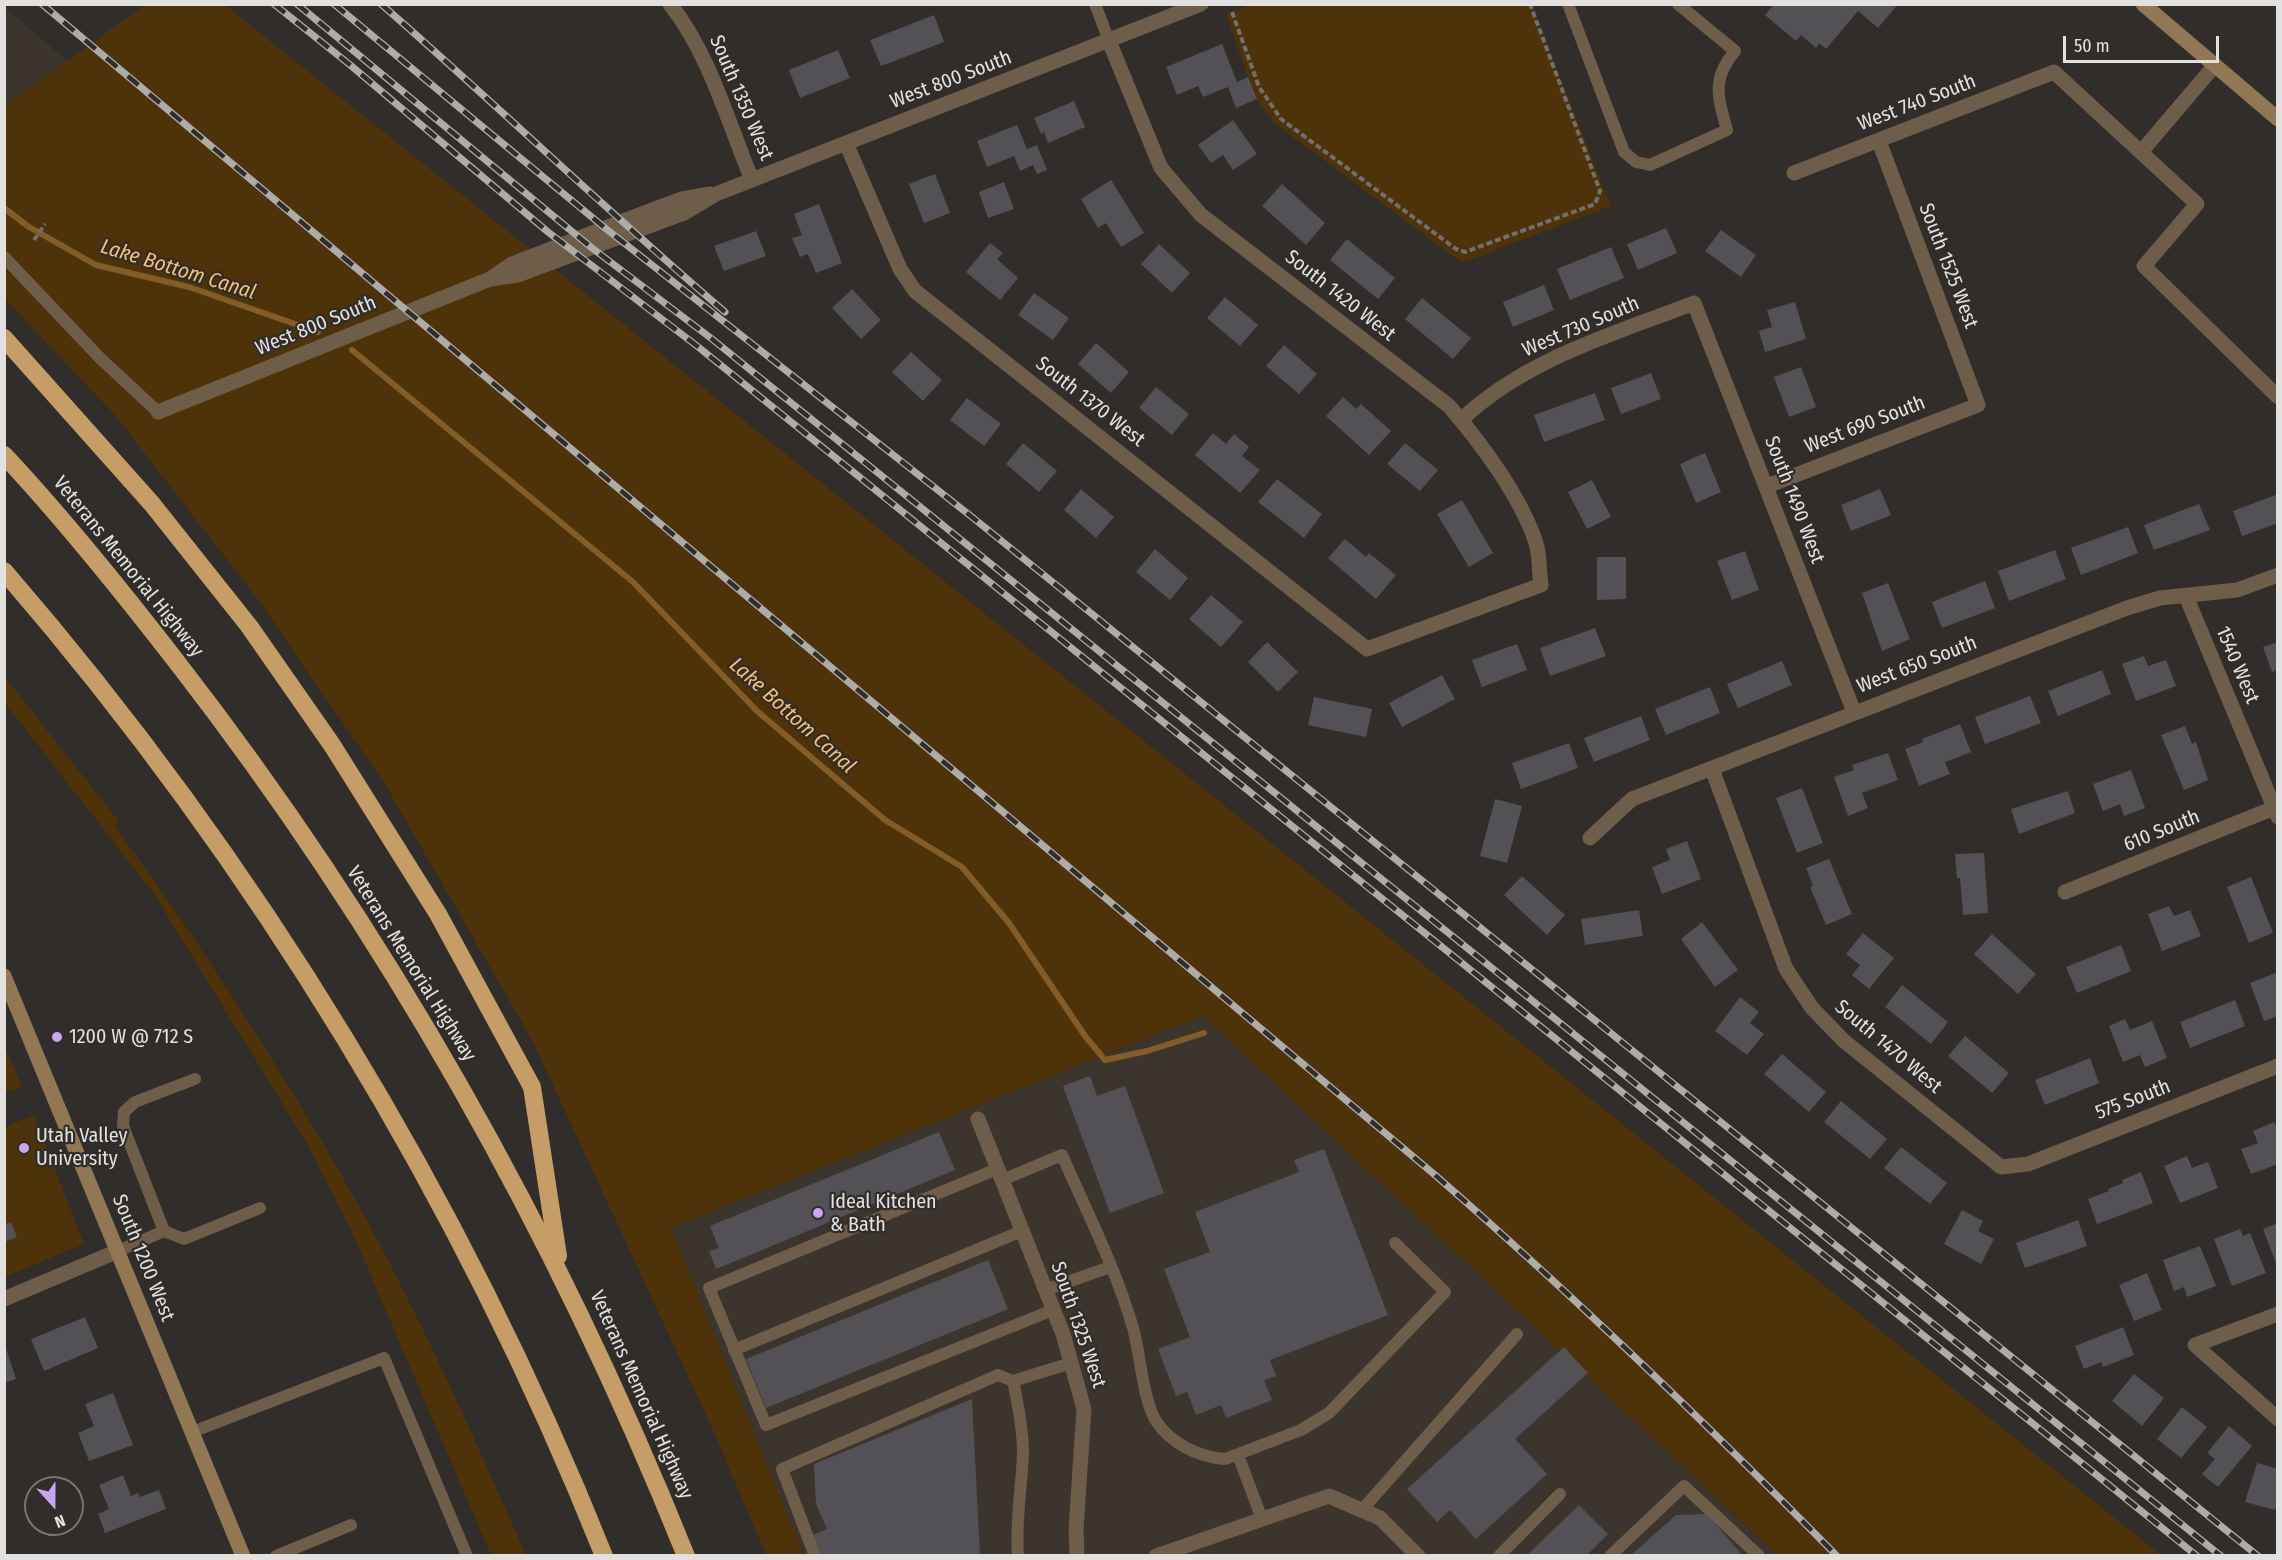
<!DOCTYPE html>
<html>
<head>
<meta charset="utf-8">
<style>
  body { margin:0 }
  #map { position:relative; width:2282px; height:1560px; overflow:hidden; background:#302d2a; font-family:"Fira Sans Condensed",sans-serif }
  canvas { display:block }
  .frame { position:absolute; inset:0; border:6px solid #e3e1df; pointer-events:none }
  .north { position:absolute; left:24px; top:1476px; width:60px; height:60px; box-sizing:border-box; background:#302d2a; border:2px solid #787572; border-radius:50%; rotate:159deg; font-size:16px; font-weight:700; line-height:24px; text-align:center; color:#e3e1df }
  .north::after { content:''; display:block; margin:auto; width:21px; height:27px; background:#c7a6ef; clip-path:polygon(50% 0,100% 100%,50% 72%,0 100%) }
  .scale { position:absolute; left:2063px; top:36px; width:156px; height:27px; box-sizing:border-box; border:3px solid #e3e1df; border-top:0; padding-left:8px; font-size:18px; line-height:21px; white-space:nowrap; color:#e3e1df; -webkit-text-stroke:4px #302d2a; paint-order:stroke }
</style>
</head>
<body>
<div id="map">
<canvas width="2282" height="1560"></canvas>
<div class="frame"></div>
<div class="north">N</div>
<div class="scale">50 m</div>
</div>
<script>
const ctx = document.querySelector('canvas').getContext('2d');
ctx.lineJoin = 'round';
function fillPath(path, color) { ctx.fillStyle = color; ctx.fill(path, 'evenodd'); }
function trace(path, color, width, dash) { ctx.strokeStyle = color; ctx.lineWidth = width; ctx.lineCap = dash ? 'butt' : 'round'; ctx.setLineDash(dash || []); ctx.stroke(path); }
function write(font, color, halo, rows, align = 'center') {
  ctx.font = font + ' "Fira Sans Condensed",sans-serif'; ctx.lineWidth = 4.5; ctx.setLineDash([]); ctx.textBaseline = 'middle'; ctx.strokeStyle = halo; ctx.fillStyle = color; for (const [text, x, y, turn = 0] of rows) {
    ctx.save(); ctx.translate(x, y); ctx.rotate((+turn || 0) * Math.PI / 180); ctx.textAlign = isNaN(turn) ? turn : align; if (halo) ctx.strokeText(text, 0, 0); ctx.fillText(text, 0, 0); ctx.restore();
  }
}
const built = new Path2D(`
  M 5,7 L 67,61 L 5,106 L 4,106 Z
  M 1203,1016 L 1777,1555 L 804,1555 L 670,1229 Z`);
const green = new Path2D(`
  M 1251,4 L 1531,5 L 1611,206 L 1462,263 L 1274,123 L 1255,97 L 1226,14 Z
  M 145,5 L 225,5 L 2161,1555 L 1777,1555 L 1203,1016 L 671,1228 L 804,1555 L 766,1555 L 712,1428 L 532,1040 L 386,786 L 260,602 L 114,414 L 5,299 L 4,106 Z
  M 4,676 L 119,821 L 115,826 C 197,938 273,1056 342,1176 C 412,1298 470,1427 526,1555 L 491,1555 L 352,1232 L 306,1142 L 154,894 L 5,703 Z
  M 4,1044 L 22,1087 L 5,1093 L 4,1093 Z
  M 34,1115 L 84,1244 L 5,1277 L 5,1127 Z`);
const stream = new Path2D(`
  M 4,208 L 29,227 L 96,265 L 189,287 L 318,332
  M 352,350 L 633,582 L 757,711 L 885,820 L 962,867 L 1009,923 L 1085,1036 L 1105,1060 L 1147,1051 L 1204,1033`);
const building = new Path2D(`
  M 1774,4 L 1898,4 L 1878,28 L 1858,11 L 1826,49 L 1819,43 L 1816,48 L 1801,35 L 1796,41 L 1765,15 Z
  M 934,15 L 944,42 L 881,66 L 870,40 Z
  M 1222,44 L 1237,82 L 1248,77 L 1257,99 L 1236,108 L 1228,87 L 1203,97 L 1198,86 L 1177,95 L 1166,67 Z
  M 838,50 L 850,78 L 800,98 L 789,70 Z
  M 1074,101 L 1085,127 L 1048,143 L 1044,132 L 1041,134 L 1034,118 Z
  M 1233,120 L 1257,154 L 1233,170 L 1223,155 L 1211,163 L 1198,145 Z
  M 1017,125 L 1027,149 L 1037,145 L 1047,170 L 1037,174 L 1033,165 L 1020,171 L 1014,156 L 987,167 L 977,141 Z
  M 935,174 L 950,213 L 924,223 L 909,184 Z
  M 1111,180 L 1144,233 L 1121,247 L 1106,223 L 1098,228 L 1081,199 Z
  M 1004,182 L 1014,209 L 988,218 L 979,192 Z
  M 1282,184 L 1325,223 L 1306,245 L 1262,206 Z
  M 819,204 L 842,263 L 816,273 L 808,254 L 800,257 L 792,238 L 802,235 L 794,214 Z
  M 1666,228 L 1677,253 L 1638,270 L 1627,244 Z
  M 1721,230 L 1756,255 L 1741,277 L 1705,251 Z
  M 756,231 L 766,256 L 724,271 L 714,246 Z
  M 1347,239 L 1395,278 L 1378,299 L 1330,260 Z
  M 990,243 L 1003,253 L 997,259 L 1018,278 L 1000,300 L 966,272 Z
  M 1159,244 L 1190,273 L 1172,293 L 1141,264 Z
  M 1611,247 L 1624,278 L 1570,300 L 1557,269 Z
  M 1544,285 L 1554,310 L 1513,327 L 1503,302 Z
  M 852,289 L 881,320 L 861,339 L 832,308 Z
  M 1034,293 L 1069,318 L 1053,340 L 1018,315 Z
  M 1225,297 L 1258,325 L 1240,346 L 1207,318 Z
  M 1422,298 L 1471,338 L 1453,359 L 1405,319 Z
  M 1795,302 L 1806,339 L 1765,352 L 1759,331 L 1772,327 L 1767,310 Z
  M 1096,343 L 1129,372 L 1111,393 L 1078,364 Z
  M 1284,345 L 1317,374 L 1299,394 L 1266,366 Z
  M 911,352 L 942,380 L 923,401 L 892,372 Z
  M 1801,367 L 1816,407 L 1789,417 L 1774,377 Z
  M 1651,373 L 1661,399 L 1621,414 L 1611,388 Z
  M 1156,387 L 1189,414 L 1172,435 L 1139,408 Z
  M 1595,393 L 1605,420 L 1544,442 L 1534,415 Z
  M 1343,397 L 1356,409 L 1361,404 L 1391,431 L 1369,455 L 1326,416 Z
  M 967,398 L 1001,424 L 984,446 L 950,420 Z
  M 1213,433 L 1226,444 L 1234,434 L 1249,447 L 1242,456 L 1260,470 L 1240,493 L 1195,455 Z
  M 1023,443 L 1057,471 L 1039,492 L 1006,464 Z
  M 1405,443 L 1438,470 L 1420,491 L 1387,464 Z
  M 1705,453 L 1721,492 L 1696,503 L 1680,464 Z
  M 1277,479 L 1322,514 L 1304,538 L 1258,502 Z
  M 1592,480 L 1611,517 L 1587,529 L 1568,492 Z
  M 1081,489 L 1114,517 L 1096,538 L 1064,510 Z
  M 1880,489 L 1891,515 L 1851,531 L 1841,505 Z
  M 2278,494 L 2278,523 L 2242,536 L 2233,511 Z
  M 1462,500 L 1493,553 L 1469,567 L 1437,514 Z
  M 2199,504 L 2210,530 L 2154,550 L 2144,525 Z
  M 2128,527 L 2138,553 L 2081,575 L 2071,548 Z
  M 1345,539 L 1366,557 L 1369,553 L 1396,575 L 1376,599 L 1328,558 Z
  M 1155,549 L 1188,578 L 1170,600 L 1136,572 Z
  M 2055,550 L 2066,579 L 2009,601 L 1998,571 Z
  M 1745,551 L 1759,590 L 1732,600 L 1717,561 Z
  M 1597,557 L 1626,557 L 1626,599 L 1597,600 Z
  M 1985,581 L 1995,608 L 1942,628 L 1932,602 Z
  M 1888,583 L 1910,639 L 1882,651 L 1862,593 Z
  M 1211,595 L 1243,622 L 1221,647 L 1189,619 Z
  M 1595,628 L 1606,656 L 1550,676 L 1540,648 Z
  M 1267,642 L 1298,672 L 1278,692 L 1248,662 Z
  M 2278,642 L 2278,670 L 2272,672 L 2263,647 Z
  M 1517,644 L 1527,670 L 1482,687 L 1472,660 Z
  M 2144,656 L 2148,666 L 2166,660 L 2176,686 L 2136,701 L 2122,664 Z
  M 1782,661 L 1792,685 L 1738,708 L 1727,684 Z
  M 2102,670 L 2111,694 L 2058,716 L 2048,691 Z
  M 1442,675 L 1455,699 L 1402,727 L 1389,703 Z
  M 1710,687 L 1720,713 L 1666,735 L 1655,709 Z
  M 2030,696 L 2041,723 L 1985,744 L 1975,717 Z
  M 1314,697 L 1372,709 L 1366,737 L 1308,725 Z
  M 1641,716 L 1650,740 L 1594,762 L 1584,738 Z
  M 1960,724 L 1971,752 L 1945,762 L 1950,774 L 1919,786 L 1905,749 L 1923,742 L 1922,739 Z
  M 2185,726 L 2192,744 L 2196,742 L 2208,780 L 2184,790 L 2161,735 Z
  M 1569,743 L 1578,768 L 1521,789 L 1512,763 Z
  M 1888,753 L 1898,780 L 1862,793 L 1868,808 L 1848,816 L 1834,777 L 1854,770 L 1852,765 Z
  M 2131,770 L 2145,808 L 2124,816 L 2120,804 L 2103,811 L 2093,784 Z
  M 1802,788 L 1823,843 L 1797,853 L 1776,798 Z
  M 2068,791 L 2075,813 L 2019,834 L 2011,809 Z
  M 1495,799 L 1522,806 L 1507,863 L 1480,856 Z
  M 1687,841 L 1701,879 L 1662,894 L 1652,867 L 1670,860 L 1666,849 Z
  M 1984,853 L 1988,913 L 1963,915 L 1960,878 L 1957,878 L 1955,854 Z
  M 1829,859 L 1852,914 L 1826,925 L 1810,887 L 1813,886 L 1806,868 Z
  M 1522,876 L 1565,915 L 1547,935 L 1504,895 Z
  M 2251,877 L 2273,933 L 2249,943 L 2227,887 Z
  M 2169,906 L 2174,916 L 2190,910 L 2201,936 L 2162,951 L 2148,914 Z
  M 1639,910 L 1643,936 L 1585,945 L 1581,919 Z
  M 1702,922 L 1738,970 L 1715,987 L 1681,939 Z
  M 1863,933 L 1894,958 L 1869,989 L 1852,975 L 1860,965 L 1846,954 Z
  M 1992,934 L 2036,974 L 2018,994 L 1974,954 Z
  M 2121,945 L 2131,971 L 2077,993 L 2066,967 Z
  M 2278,972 L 2278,1016 L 2264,1021 L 2250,983 Z
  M 1902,985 L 1948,1022 L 1931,1044 L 1885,1007 Z
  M 1740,997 L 1759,1012 L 1750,1023 L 1764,1034 L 1747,1055 L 1715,1031 Z
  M 2235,1000 L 2245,1026 L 2190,1048 L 2180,1022 Z
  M 2125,1019 L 2130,1030 L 2152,1021 L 2167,1058 L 2145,1067 L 2140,1055 L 2123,1062 L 2109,1026 Z
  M 1965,1036 L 2009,1073 L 1992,1093 L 1948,1056 Z
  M 1782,1054 L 1826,1092 L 1809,1112 L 1764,1074 Z
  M 2090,1058 L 2099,1083 L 2045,1105 L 2035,1080 Z
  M 1090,1076 L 1097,1096 L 1125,1086 L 1164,1193 L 1110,1213 L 1063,1086 Z
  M 1841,1101 L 1887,1139 L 1870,1159 L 1824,1122 Z
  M 2274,1122 L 2278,1131 L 2278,1164 L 2251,1174 L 2241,1149 L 2258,1143 L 2253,1131 Z
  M 939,1132 L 955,1170 L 716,1269 L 709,1251 L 719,1248 L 710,1226 Z
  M 1901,1147 L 1947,1183 L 1930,1204 L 1884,1168 Z
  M 1324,1149 L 1388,1315 L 1270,1360 L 1276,1376 L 1264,1380 L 1272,1400 L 1226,1418 L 1221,1405 L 1196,1415 L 1187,1392 L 1176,1396 L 1158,1349 L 1190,1337 L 1164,1269 L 1210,1252 L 1195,1212 L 1299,1172 L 1294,1160 Z
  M 2187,1156 L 2192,1168 L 2208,1162 L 2218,1188 L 2180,1203 L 2164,1166 Z
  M 2141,1172 L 2153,1203 L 2097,1224 L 2088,1199 L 2109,1191 L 2108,1189 L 2123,1183 L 2122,1180 Z
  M 1962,1210 L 1983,1221 L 1978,1231 L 1994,1239 L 1981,1264 L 1944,1244 Z
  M 5,1219 L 7,1224 L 11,1222 L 17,1237 L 4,1242 Z
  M 2078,1220 L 2087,1246 L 2025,1268 L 2016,1243 Z
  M 2278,1223 L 2278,1266 L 2277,1266 L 2263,1229 Z
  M 2240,1229 L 2243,1236 L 2250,1233 L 2266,1273 L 2232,1286 L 2214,1239 Z
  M 2200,1246 L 2216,1286 L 2187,1297 L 2184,1287 L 2174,1291 L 2163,1260 Z
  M 988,1260 L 1008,1309 L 766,1408 L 746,1359 Z
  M 2147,1273 L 2162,1310 L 2134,1321 L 2119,1285 Z
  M 85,1317 L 98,1348 L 44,1371 L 31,1339 Z
  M 2123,1327 L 2134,1355 L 2103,1367 L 2101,1362 L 2084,1369 L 2075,1346 Z
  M 4,1342 L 16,1379 L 4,1383 Z
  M 1564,1347 L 1588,1373 L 1515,1439 L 1547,1474 L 1476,1539 L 1450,1510 L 1437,1522 L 1407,1489 Z
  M 2134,1374 L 2164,1398 L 2142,1426 L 2112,1401 Z
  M 113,1393 L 133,1445 L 89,1461 L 78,1433 L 94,1426 L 85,1404 Z
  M 972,1399 L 980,1556 L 822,1556 L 813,1535 L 827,1529 L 816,1504 L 814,1464 Z
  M 2182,1407 L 2207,1427 L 2181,1458 L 2157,1439 Z
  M 2229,1426 L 2252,1446 L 2218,1487 L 2202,1474 L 2215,1459 L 2207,1453 Z
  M 2257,1463 L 2278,1469 L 2278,1501 L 2275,1510 L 2245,1502 Z
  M 123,1475 L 131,1496 L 138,1493 L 140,1497 L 159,1490 L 166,1509 L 105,1533 L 98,1514 L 109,1509 L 99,1485 Z
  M 1579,1505 L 1608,1534 L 1586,1556 L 1526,1556 Z
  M 1707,1514 L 1743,1556 L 1630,1556 L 1676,1515 Z`);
const path = new Path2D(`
  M 1232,12 L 1259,87 L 1281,119 L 1456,249 L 1465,252 L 1595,204 L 1600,191 L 1530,4
  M 34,240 L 45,224`);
const lane = new Path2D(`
  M 1095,4 L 1109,41
  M 1568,4 L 1624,152 L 1636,162 L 1650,165 L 1727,130 C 1718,97 1711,79 1735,51 L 1678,4
  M 4,257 L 100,358 L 158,412
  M 997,1169 L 709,1288 L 766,1425 L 1053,1310
  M 1002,1180 L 1062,1155 C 1087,1212 1116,1269 1133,1328 C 1140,1352 1143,1401 1156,1421 C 1171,1444 1199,1457 1225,1459 L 1301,1430 L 1329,1413 L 1445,1292 L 1395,1243
  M 164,1231 L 123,1126 L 124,1112 L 135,1102 L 195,1079
  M 118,1251 L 164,1231 L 184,1239 L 260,1208
  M 1045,1290 L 1110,1267
  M 734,1350 L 1022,1231
  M 192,1432 L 384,1358 L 467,1556
  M 1238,1455 L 1262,1519
  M 1362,1510 L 1517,1334
  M 276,1556 L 351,1525
  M 815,1556 L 782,1469 L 998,1375 L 1013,1381
  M 1018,1556 C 1015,1520 1022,1487 1023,1452 C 1023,1428 1018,1404 1013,1381 L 1071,1363
  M 1499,1556 L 1560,1494
  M 1610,1556 L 1684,1486 L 1759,1556`);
const street = new Path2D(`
  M 670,4 C 710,55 727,120 752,180
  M 846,143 L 900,269 L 915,291 L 1367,649 L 1541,585 C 1539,572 1540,556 1536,543 C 1521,497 1481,443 1449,406 L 1201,215 L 1161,168 L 1109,41
  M 2141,152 L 2215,65
  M 1794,173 L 2054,72 L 2197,204 L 2144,266 L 2278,397
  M 490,279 L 518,275 L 684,213 L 716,194 L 1201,4
  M 158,412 L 490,279 L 512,264 L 652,210 L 682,199 L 710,194
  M 1461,420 C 1525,359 1614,334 1694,303 L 1854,712
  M 1767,486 L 1978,405 L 1879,141
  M 2186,596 L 2278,817
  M 1712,769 L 1786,969 L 1812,1008 L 1844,1041 L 2001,1167 L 2028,1164 L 2278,1066
  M 1590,838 L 1632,799 L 2127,608 L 2160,598 L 2237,590 L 2278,575
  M 2065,892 L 2274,808
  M 978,1119 L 1063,1334 L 1084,1409 L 1076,1529 L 1077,1556
  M 4,1299 L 118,1251
  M 2278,1314 L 2195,1345 L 2278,1419
  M 1156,1556 L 1329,1496 L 1380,1518 L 1418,1556`);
const secondary = new Path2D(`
  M 2143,4 L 2278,119
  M 4,976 L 243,1556`);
const highway = new Path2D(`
  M 4,338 L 152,504 L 249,626 L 332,745 L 438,914 L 532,1087 L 558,1256
  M 4,455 C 65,520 121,590 176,661 C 388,934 557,1235 686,1556
  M 4,571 C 256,862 461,1198 604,1556`);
const rail = new Path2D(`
  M 42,4 L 1435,1175 C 1574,1296 1707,1424 1837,1556
  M 274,4 L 349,64 L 548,232 L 697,346 L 2197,1556
  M 297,4 L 592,248 L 712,339 L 2221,1556
  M 334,4 L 605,228 L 972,517 L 2258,1556
  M 381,4 C 497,105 608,212 725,312`);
const markers = [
  [57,1037,6,"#c7a6ef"],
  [24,1148,6,"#c7a6ef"],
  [818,1213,6,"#c7a6ef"]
];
const streetNames = [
  ["West 800 South",951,80,-21],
  ["South 1350 West",741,98,67],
  ["West 740 South",1917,103,-21],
  ["South 1525 West",1948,266,69],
  ["South 1420 West",1340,296,38],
  ["West 800 South",316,326,-22],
  ["West 730 South",1581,327,-23],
  ["South 1370 West",1090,402,38],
  ["West 690 South",1865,425,-21],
  ["South 1490 West",1794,500,69],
  ["Veterans Memorial Highway",128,567,51],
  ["West 650 South",1917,665,-21],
  ["1540 West",2237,665,67],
  ["610 South",2162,831,-22],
  ["Veterans Memorial Highway",411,964,58],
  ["South 1470 West",1888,1047,40],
  ["575 South",2133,1100,-21],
  ["South 1200 West",143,1258,68],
  ["South 1325 West",1078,1325,71],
  ["Veterans Memorial Highway",641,1395,66]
];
const poiNames = [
  ["1200 W @ 712 S",69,1037],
  ["Utah Valley",36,1136],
  ["University",36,1159],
  ["Ideal Kitchen",830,1202],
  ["& Bath",830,1225]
];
const waterNames = [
  ["Lake Bottom Canal",178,270,17],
  ["Lake Bottom Canal",792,716,42]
];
fillPath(built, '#3c352d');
fillPath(green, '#4d320a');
trace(stream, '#835c27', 6);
fillPath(building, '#535155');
trace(path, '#72706d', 4, [6, 3]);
trace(lane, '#6e5d48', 12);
trace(street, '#6e5d48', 15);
trace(secondary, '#927755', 15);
trace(highway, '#c69c67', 18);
trace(rail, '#aeaca9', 7);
trace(rail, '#302d2a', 4.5, [14]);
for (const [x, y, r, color] of markers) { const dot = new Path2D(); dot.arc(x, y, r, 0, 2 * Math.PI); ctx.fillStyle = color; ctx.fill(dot); trace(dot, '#302d2a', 2); }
write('20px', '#e3e1df', '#302d2a', streetNames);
write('20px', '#e3e1df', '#302d2a', poiNames, 'left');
write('italic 21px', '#f8be71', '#302d2a', waterNames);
</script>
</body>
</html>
